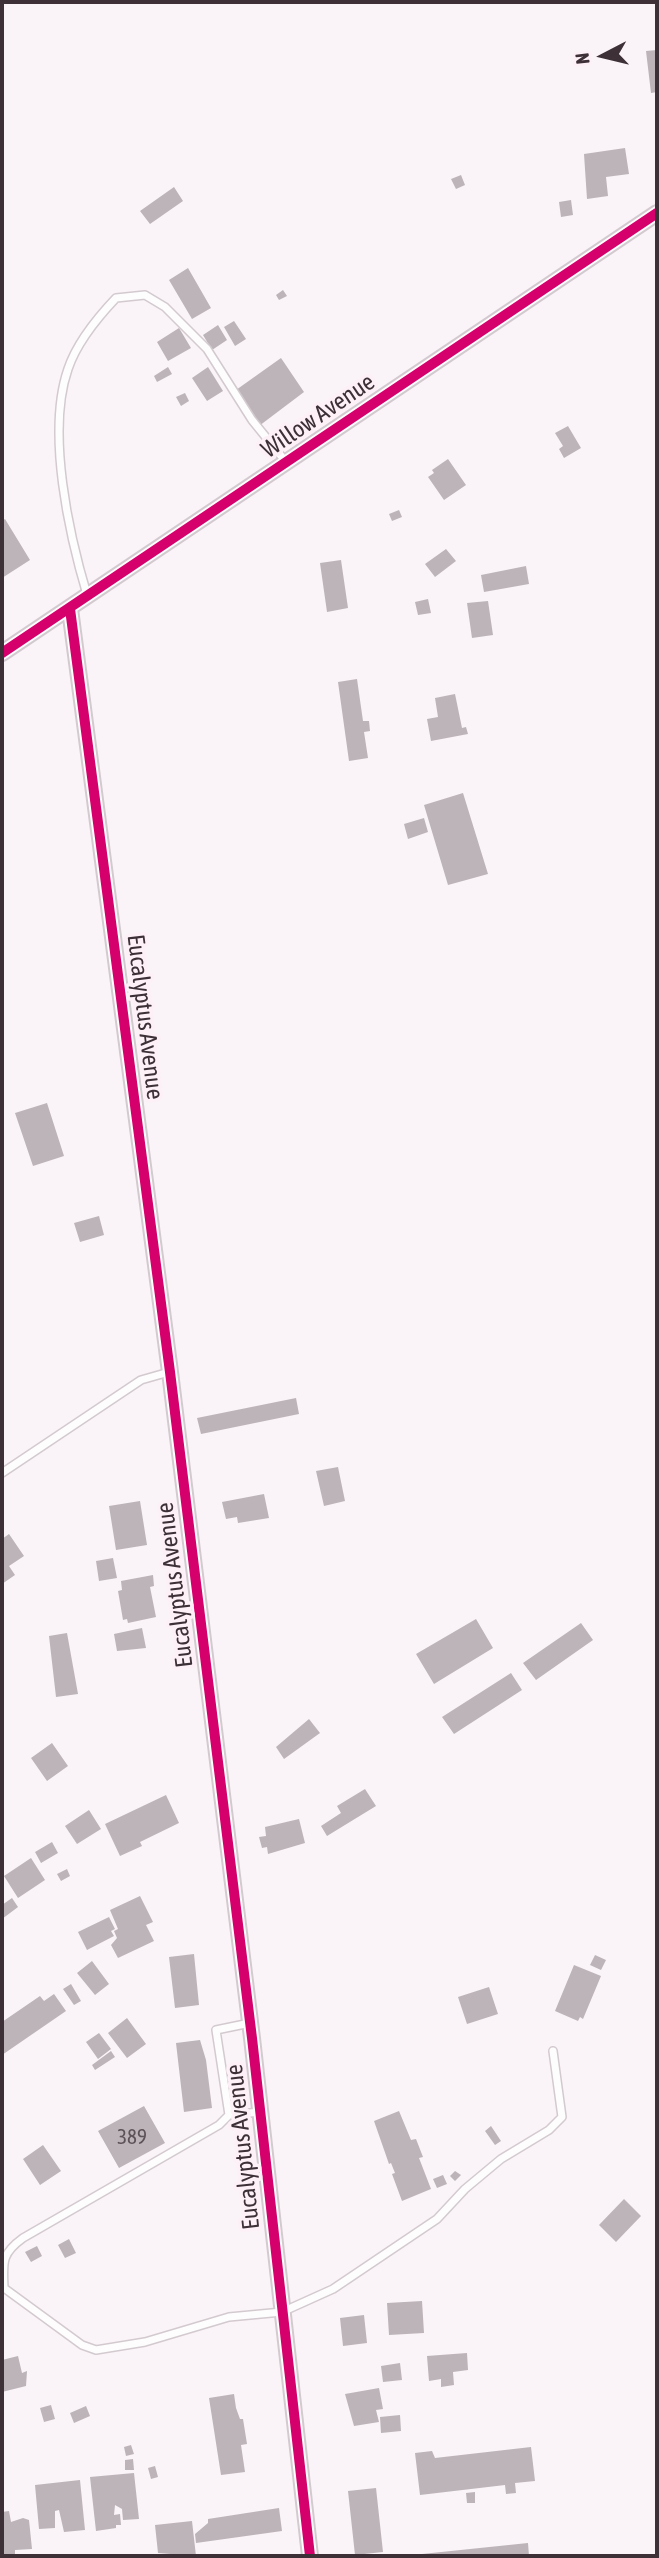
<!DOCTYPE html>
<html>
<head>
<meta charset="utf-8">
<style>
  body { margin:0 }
  #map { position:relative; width:659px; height:2558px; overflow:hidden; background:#faf3f7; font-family:"Asap Condensed",sans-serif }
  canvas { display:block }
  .frame { position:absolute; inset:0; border:4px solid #3d3137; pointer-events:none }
  .north { position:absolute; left:568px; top:21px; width:70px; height:70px; -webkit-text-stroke:5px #fdf0f7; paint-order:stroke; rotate:263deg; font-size:19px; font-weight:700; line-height:28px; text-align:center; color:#3d3137 }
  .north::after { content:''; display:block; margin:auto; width:24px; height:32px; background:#3d3137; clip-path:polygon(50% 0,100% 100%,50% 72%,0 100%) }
</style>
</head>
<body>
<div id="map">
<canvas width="659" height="2558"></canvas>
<div class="frame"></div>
<div class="north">N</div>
</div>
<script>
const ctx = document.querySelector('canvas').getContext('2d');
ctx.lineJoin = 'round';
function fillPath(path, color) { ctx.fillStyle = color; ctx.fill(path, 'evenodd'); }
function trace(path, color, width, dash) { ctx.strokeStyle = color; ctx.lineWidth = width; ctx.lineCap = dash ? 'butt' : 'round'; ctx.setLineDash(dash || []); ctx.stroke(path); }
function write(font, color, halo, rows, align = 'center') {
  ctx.font = font + ' "Asap Condensed",sans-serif'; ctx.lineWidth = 7; ctx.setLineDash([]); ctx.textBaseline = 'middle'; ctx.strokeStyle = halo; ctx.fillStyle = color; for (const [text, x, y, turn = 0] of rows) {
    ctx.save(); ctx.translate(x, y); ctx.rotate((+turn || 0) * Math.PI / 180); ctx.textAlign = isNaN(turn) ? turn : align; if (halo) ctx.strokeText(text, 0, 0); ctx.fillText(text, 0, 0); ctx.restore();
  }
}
const building = new Path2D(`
  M 657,50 L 657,92 L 651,93 L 646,51 Z
  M 625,148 L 629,174 L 606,177 L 608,196 L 587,199 L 584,154 Z
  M 461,175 L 465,185 L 456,189 L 451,179 Z
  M 174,187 L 183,201 L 150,224 L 140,211 Z
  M 571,200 L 573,215 L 561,217 L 559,202 Z
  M 188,268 L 211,308 L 192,319 L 169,280 Z
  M 283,290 L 287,296 L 279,300 L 276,295 Z
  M 234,321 L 246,339 L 235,346 L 224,327 Z
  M 218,325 L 227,340 L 212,350 L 203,335 Z
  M 179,328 L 191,348 L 168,361 L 157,342 Z
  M 281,358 L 304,392 L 259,426 L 236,390 Z
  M 168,367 L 172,374 L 157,382 L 154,376 Z
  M 208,367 L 223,391 L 207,401 L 192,378 Z
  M 185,393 L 189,401 L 181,406 L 176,397 Z
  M 568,426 L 581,448 L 564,458 L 559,449 L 563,446 L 555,433 Z
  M 448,459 L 466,485 L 444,500 L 428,477 L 434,473 L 432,470 Z
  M 399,510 L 402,517 L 392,521 L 389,514 Z
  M 5,519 L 30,560 L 2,578 L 2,521 Z
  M 446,549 L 456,561 L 435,577 L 425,564 Z
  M 341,560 L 348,608 L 327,612 L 320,563 Z
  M 526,566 L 529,584 L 484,592 L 481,575 Z
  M 428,599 L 431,613 L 418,615 L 415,602 Z
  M 488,601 L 493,635 L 472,638 L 467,603 Z
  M 357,679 L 363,721 L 369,721 L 370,731 L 364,732 L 368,758 L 349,761 L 338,682 Z
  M 455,694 L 462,728 L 466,727 L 468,734 L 431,741 L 427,719 L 438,717 L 435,698 Z
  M 463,793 L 488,874 L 448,885 L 424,805 Z
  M 424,818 L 428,832 L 408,839 L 404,824 Z
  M 47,1103 L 64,1156 L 33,1166 L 15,1113 Z
  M 99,1216 L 104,1235 L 80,1242 L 74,1223 Z
  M 296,1398 L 299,1414 L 201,1434 L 197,1418 Z
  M 338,1467 L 345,1501 L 324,1506 L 316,1471 Z
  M 264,1494 L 269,1518 L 238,1523 L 237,1517 L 226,1519 L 222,1502 Z
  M 140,1501 L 147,1545 L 116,1550 L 109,1506 Z
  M 9,1534 L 24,1556 L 9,1566 L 15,1575 L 2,1584 L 2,1539 Z
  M 113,1558 L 117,1578 L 99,1581 L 96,1561 Z
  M 153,1575 L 154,1586 L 150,1587 L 156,1617 L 128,1623 L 127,1619 L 123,1620 L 118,1591 L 122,1590 L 121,1581 Z
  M 476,1619 L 493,1648 L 434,1684 L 416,1654 Z
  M 581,1623 L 593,1640 L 536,1680 L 523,1663 Z
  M 142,1628 L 146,1648 L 117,1651 L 114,1634 Z
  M 67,1633 L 78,1694 L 56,1697 L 49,1636 Z
  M 511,1673 L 522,1690 L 454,1734 L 442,1717 Z
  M 309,1719 L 320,1733 L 284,1759 L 276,1747 Z
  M 52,1743 L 68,1766 L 47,1781 L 31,1758 Z
  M 365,1789 L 376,1806 L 327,1836 L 321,1826 L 341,1813 L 337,1806 Z
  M 166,1795 L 179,1823 L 140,1842 L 142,1846 L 120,1856 L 105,1824 Z
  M 89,1810 L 101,1829 L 77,1844 L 65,1826 Z
  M 299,1819 L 305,1843 L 268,1854 L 267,1847 L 262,1848 L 259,1837 L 266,1836 L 265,1827 Z
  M 52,1842 L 58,1853 L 41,1863 L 35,1852 Z
  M 31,1858 L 45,1880 L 18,1898 L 4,1876 Z
  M 67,1869 L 70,1876 L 61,1881 L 57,1874 Z
  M 140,1896 L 153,1922 L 146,1925 L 154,1941 L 118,1958 L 111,1945 L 117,1938 L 114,1931 L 118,1929 L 110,1910 Z
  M 12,1898 L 18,1907 L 2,1919 L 2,1905 Z
  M 109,1917 L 115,1929 L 111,1931 L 114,1936 L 87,1950 L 78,1932 Z
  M 194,1954 L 199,2005 L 175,2008 L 169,1957 Z
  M 595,1955 L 606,1960 L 601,1970 L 590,1965 Z
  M 92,1961 L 109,1984 L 95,1995 L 77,1973 Z
  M 574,1965 L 601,1976 L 583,2019 L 580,2017 L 578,2021 L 555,2011 Z
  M 71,1984 L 81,2001 L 74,2005 L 63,1989 Z
  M 489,1987 L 498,2014 L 467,2024 L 458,1997 Z
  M 54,1994 L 66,2011 L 2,2055 L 2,2022 L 40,1996 L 44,2001 Z
  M 127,2018 L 146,2044 L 127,2058 L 108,2033 Z
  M 99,2033 L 111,2049 L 98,2059 L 86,2042 Z
  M 200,2040 L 206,2060 L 212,2108 L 184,2112 L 176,2043 Z
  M 111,2051 L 115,2057 L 95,2070 L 92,2065 Z
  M 144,2106 L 165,2143 L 119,2168 L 98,2131 Z
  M 399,2111 L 411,2140 L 416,2139 L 423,2157 L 419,2158 L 431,2189 L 402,2201 L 392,2174 L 395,2173 L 391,2163 L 389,2164 L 374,2121 Z
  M 491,2126 L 501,2141 L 495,2145 L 485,2131 Z
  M 43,2145 L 61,2171 L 40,2185 L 23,2159 Z
  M 455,2171 L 461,2175 L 455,2181 L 450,2176 Z
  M 443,2175 L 447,2184 L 437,2188 L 433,2179 Z
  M 624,2199 L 641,2216 L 616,2242 L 599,2225 Z
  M 69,2239 L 76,2253 L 65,2258 L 58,2245 Z
  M 37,2246 L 42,2256 L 31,2262 L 25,2252 Z
  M 422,2301 L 424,2333 L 389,2335 L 387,2303 Z
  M 364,2315 L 367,2343 L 343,2346 L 340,2318 Z
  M 467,2353 L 468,2370 L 453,2372 L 454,2385 L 441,2387 L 441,2379 L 429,2381 L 427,2356 Z
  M 18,2356 L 22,2373 L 27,2371 L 26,2386 L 2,2392 L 2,2360 Z
  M 400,2363 L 402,2380 L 383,2382 L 381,2366 Z
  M 379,2388 L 383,2409 L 376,2410 L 379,2422 L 354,2426 L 345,2394 Z
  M 234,2394 L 236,2408 L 240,2419 L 243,2419 L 247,2444 L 241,2445 L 245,2472 L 221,2475 L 209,2398 Z
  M 51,2405 L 55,2419 L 44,2422 L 40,2408 Z
  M 86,2406 L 90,2416 L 74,2423 L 70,2413 Z
  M 400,2415 L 401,2431 L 381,2433 L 380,2417 Z
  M 131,2445 L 134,2454 L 126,2456 L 124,2447 Z
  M 531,2447 L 535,2481 L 515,2483 L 516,2493 L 506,2494 L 505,2485 L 420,2495 L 415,2453 L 432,2451 L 435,2458 Z
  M 133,2459 L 134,2470 L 125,2470 L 125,2460 Z
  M 155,2466 L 158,2477 L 151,2479 L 148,2468 Z
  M 134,2473 L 139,2519 L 123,2520 L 122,2509 L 115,2505 L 114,2515 L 120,2514 L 121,2525 L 116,2525 L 116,2528 L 96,2531 L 90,2477 Z
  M 80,2480 L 85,2530 L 64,2532 L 59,2510 L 55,2511 L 55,2528 L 39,2529 L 35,2485 Z
  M 376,2488 L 383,2552 L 355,2555 L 348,2491 Z
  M 475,2492 L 475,2503 L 467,2503 L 466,2493 Z
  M 279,2508 L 282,2531 L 196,2543 L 195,2534 L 208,2523 L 208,2519 Z
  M 9,2511 L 11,2522 L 23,2518 L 29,2520 L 32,2549 L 15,2550 L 15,2556 L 2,2556 L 2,2512 Z
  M 192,2521 L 196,2556 L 158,2553 L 155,2525 Z
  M 528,2543 L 529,2556 L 422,2556 L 422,2554 Z`);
const lane = new Path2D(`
  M 88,598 C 69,535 46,432 68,369 C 77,342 97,318 116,298 L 145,295 L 165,307 L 207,349 L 252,420 L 286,462
  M 2,1473 L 141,1380 L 169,1372
  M 260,2112 L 229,2115 L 219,2125 L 23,2238 C 1,2254 3,2262 4,2288 L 82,2345 L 96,2350 L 145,2342 L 229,2317 L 282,2312 L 333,2289 L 437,2219 L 465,2189 L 501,2159 L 549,2130 L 562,2117 L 553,2051
  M 229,2115 L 216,2030 L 250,2023`);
const street = new Path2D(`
  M 70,609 L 170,1372 L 252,2038 L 310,2556
  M 2,653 L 657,213`);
const cycleway = new Path2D(`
  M 70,609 L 170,1372 L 252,2038 L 310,2556
  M 2,653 L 657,213`);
const numberNames = [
  ["389",132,2137]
];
const streetNames = [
  ["Willow Avenue",318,416,-34],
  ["Eucalyptus Avenue",145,1017,83],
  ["Eucalyptus Avenue",175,1585,-97],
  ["Eucalyptus Avenue",243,2147,-96]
];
fillPath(building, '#bcb4b8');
trace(lane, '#d3cacf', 10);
trace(street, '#d3cacf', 18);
trace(lane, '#fefdfe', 7);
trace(street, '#fefdfe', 14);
trace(cycleway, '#d6006c', 10);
write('21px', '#5d5257', null, numberNames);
write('24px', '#3d3137', '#fdf0f7', streetNames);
</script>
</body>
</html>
